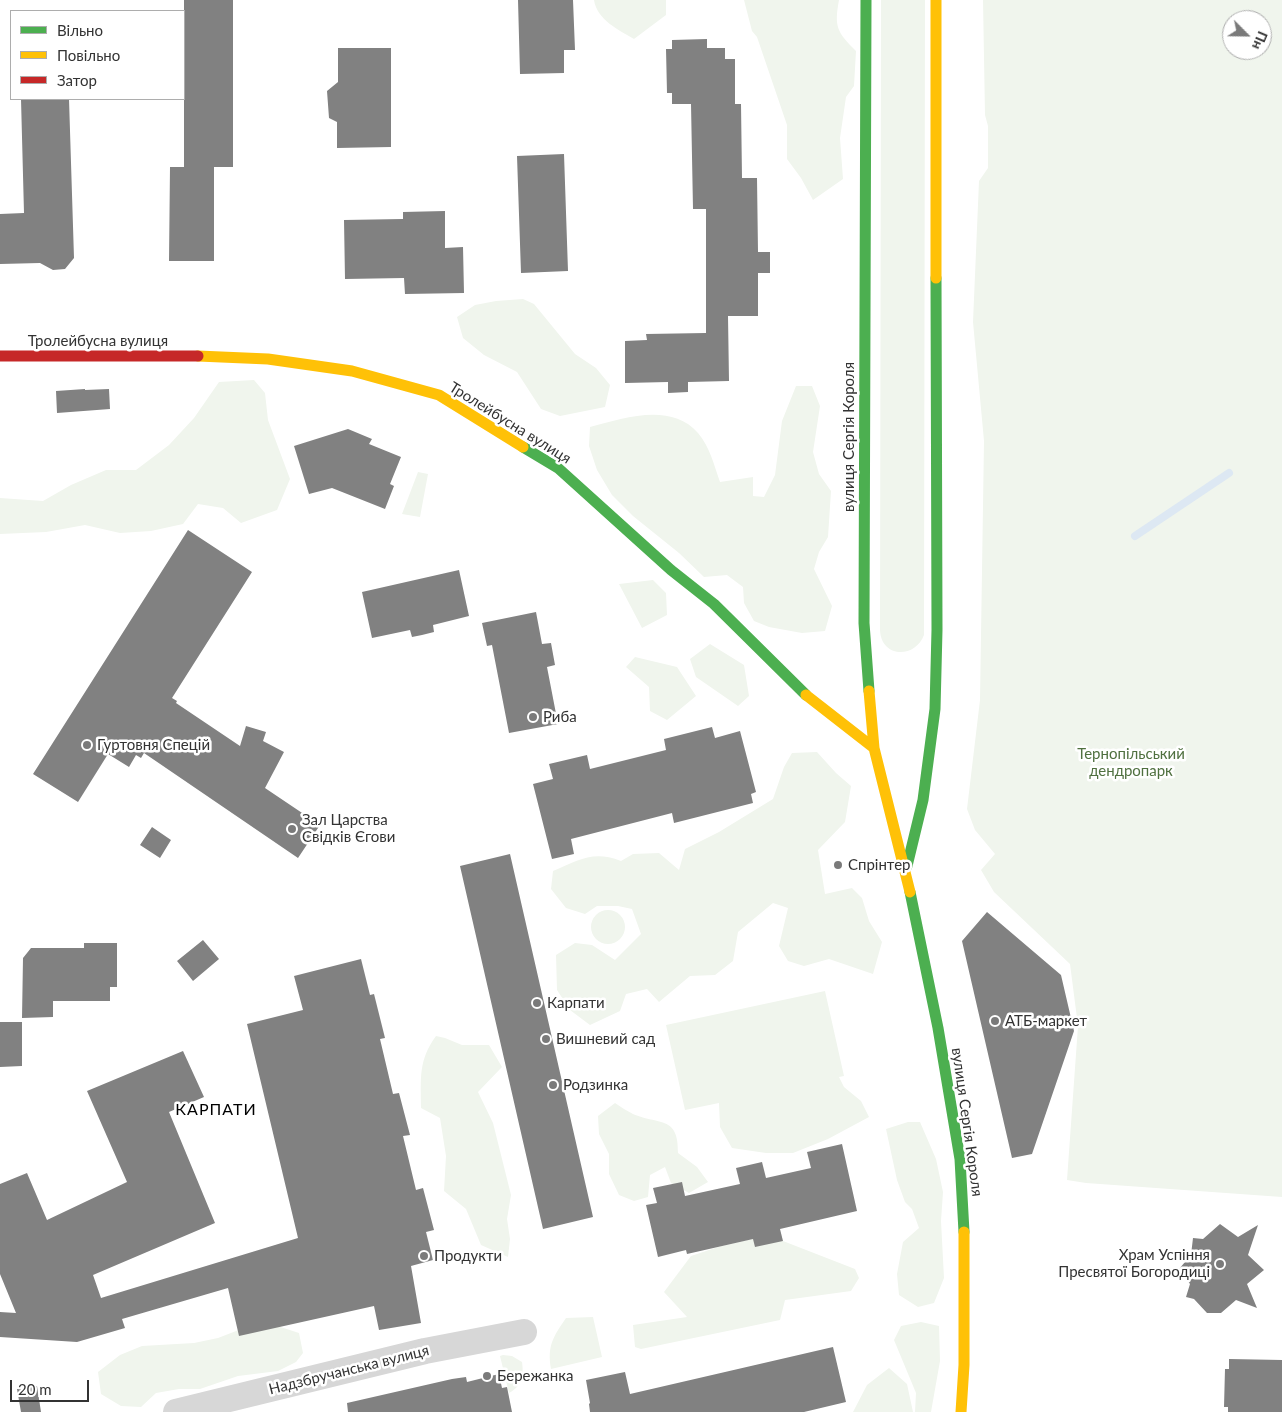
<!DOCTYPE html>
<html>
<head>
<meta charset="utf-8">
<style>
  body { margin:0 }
  #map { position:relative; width:1282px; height:1412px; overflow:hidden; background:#fff; font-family:Lato,sans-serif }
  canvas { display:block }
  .legend { position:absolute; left:10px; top:10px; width:175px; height:90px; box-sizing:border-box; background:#fff; border:1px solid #adadad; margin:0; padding:6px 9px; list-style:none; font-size:15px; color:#333 }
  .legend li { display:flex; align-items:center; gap:10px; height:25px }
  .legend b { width:25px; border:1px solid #adadad }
  .north { position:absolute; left:1222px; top:10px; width:50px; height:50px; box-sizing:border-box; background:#fff; border:1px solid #adadad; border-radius:50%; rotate:113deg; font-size:14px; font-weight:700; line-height:20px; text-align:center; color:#333 }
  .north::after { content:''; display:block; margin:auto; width:18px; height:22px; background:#7a7a7a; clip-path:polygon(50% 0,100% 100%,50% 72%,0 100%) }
  .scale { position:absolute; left:10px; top:1380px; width:79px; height:22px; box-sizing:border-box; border:2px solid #333; border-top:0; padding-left:6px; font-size:15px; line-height:18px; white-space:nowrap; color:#333; -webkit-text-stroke:4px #fff; paint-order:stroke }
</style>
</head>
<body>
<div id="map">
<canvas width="1282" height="1412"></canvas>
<ul class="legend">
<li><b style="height:6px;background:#4caf50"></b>Вільно</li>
<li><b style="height:6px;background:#ffc107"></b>Повільно</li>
<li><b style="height:6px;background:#c62828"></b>Затор</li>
</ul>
<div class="north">Пн</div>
<div class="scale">20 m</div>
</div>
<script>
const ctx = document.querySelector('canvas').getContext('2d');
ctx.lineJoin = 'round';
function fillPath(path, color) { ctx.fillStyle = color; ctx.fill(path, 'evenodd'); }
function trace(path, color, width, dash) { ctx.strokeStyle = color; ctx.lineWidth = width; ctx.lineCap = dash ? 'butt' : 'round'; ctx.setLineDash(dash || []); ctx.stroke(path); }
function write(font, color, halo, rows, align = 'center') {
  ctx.font = font + ' Lato,sans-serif'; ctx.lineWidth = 5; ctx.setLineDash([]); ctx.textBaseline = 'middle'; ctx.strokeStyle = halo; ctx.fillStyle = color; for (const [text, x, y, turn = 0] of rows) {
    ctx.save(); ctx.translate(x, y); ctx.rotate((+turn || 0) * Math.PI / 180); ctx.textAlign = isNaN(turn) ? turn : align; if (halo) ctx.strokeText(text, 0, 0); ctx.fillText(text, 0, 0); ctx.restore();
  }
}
const green = new Path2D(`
  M 594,0 L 666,0 L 666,15 L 634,39 C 619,30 597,20 594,0 Z
  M 744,0 L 839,0 C 834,27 837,32 856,51 L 854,86 L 846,97 L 840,138 L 843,179 L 813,200 L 801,178 L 787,159 L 787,125 L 757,37 L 752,31 Z
  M 881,0 L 925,0 L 924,635 C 915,659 881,658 880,630 Z
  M 983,0 L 1282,0 L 1282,1197 L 1086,1183 L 1067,1180 L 1078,1026 L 1070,964 L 994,892 L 981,870 L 995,854 L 975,830 L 967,809 L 980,700 L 984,441 L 973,322 L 979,181 L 988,168 L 988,126 L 985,115 ZM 1232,20 L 1262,20 L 1262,50 L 1232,50 Z
  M 523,299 L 534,304 L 575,354 L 596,368 L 610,385 L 605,407 L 560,416 L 541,409 L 517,372 L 484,355 L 463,338 L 457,317 L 475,305 L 496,301 Z
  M 254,380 L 265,393 L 268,420 L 290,479 L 277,510 L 241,523 L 223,508 L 198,504 L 183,524 L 151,531 L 120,533 L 85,525 L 46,532 L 0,534 L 0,498 L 43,501 L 71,485 L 106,470 L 136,470 L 169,445 L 194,418 L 219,382 Z
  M 796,386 L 812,386 L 820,406 L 813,452 L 819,474 L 831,491 L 828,537 L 819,552 L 814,569 L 832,606 L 825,631 L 802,633 L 769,627 L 754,621 L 744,603 L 743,587 L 727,575 L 704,577 L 679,553 L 633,516 L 612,495 L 597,470 L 589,446 L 590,427 C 624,418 671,402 698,433 C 710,447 714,465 720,482 L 753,477 L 753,496 L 764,497 L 775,475 L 782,421 Z
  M 418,472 L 428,474 L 420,517 L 402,514 Z
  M 653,580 L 666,593 L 667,615 L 642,628 L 619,584 Z
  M 710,644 L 744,665 L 749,696 L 738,706 L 696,677 L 690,659 Z
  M 635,657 L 677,667 L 696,696 L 667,720 L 650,711 L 649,687 L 626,667 Z
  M 817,752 L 836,773 L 851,786 L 845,822 L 818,850 L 825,894 L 852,888 L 862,898 L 869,921 L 882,942 L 873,974 L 829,959 L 804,966 L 788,961 L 779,946 L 788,908 L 773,903 L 738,932 L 733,961 L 715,975 L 690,976 L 659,1002 L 647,989 L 626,994 L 620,1011 L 590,1025 L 570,1010 L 557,990 L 556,955 L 575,943 L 592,945 L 615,960 L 641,934 L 632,909 L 618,906 L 597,906 L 585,914 L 566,908 L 551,889 L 553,871 C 579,860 593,850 621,861 L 633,854 L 659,853 L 679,870 L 685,849 L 719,832 L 773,799 L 784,767 L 792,753 Z
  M591 927a17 17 0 1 1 34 0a17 17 0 1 1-34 0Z
  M 825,991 L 844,1076 L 839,1077 L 844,1087 L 861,1101 L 869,1117 L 828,1139 L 793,1153 L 766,1153 L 732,1148 L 720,1127 L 719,1103 L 685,1110 L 666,1025 Z
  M 436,1036 L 445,1038 L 462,1045 L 489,1045 L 502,1067 L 478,1092 L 493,1123 L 511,1195 L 507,1219 L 510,1239 L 508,1257 L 481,1245 L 466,1209 L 444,1191 L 446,1156 L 440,1118 L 421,1108 C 421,1078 418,1061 436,1036 Z
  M 615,1103 C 621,1107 627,1111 633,1114 C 658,1125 679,1115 678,1153 L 697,1167 L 708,1182 L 689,1193 L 671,1183 L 665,1167 L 650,1175 L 648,1197 L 634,1201 L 619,1195 L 609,1174 L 609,1154 L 599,1134 L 598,1116 Z
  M 908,1122 L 920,1122 L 936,1159 L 943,1192 L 941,1221 L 944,1278 L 934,1303 L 918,1307 L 899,1295 L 897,1274 L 903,1242 L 919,1228 L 912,1209 L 905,1202 L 897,1180 L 886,1129 Z
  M 752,1239 L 783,1241 L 855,1269 L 859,1278 L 851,1291 L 785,1300 L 780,1320 L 641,1349 L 635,1347 L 633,1325 L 687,1317 L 664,1292 L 691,1256 L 718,1247 Z
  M 593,1317 L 602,1357 L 551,1369 C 547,1346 553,1337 566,1318 Z
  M 262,1321 L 299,1333 L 303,1353 L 296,1362 L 278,1371 L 238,1376 L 200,1389 L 179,1389 L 156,1393 L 141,1407 L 121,1406 L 101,1394 L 98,1372 L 120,1355 L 142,1346 L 194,1343 L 218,1338 Z
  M 921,1322 L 939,1326 L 940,1361 L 931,1412 L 915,1412 L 916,1393 L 894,1340 L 901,1326 Z
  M 503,1355 L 512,1356 L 522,1362 C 524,1376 522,1386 509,1393 L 500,1356 Z
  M 889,1368 L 907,1384 L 913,1412 L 853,1412 L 867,1385 Z`);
const stream = new Path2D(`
  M 1135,536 L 1229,473`);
const building = new Path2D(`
  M 184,0 L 233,0 L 233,167 L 214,167 L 214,261 L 169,261 L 170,167 L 184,167 Z
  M 518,0 L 573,0 L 575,50 L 564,50 L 564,73 L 520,74 Z
  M 707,39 L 707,48 L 725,48 L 725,59 L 735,59 L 735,104 L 741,104 L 742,178 L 757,178 L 758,252 L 770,252 L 770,273 L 758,273 L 758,316 L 728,316 L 729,381 L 688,382 L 688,392 L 668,393 L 668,382 L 625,383 L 625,341 L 647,340 L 646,334 L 706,333 L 706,209 L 693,209 L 691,104 L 672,104 L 672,93 L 667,93 L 666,49 L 672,49 L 672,40 Z
  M 338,48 L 391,48 L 391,147 L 337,148 L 337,122 L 329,118 L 327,91 L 338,82 Z
  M 21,99 L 69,99 L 74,258 L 65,269 L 53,270 L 40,263 L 0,264 L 0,214 L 24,213 Z
  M 564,154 L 568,271 L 521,273 L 517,156 Z
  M 445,211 L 445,248 L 463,247 L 464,293 L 405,294 L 404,278 L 345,279 L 344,220 L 403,219 L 403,212 Z
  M 85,389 L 85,390 L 109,389 L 110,409 L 57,413 L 56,391 Z
  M 348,429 L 372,439 L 369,444 L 401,457 L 390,484 L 394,486 L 385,509 L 332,488 L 309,494 L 294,446 Z
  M 188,530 L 252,572 L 172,698 L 177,701 L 176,703 L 240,746 L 246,726 L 266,732 L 263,741 L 284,752 L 265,788 L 320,825 L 298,858 L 144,753 L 141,758 L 136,755 L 129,767 L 108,754 L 78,802 L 33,774 Z
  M 459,570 L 469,616 L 433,625 L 434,632 L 422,635 L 412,637 L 410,630 L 372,638 L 362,592 Z
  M 536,612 L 542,644 L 551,643 L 555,665 L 547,667 L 558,724 L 509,733 L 492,645 L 487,646 L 482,623 Z
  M 712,727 L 715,738 L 740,731 L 756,792 L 751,794 L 753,803 L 674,823 L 672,813 L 571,839 L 574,854 L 552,859 L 533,784 L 553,779 L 549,764 L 587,755 L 590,769 L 666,750 L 664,739 Z
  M 152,827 L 171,840 L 160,858 L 140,845 Z
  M 510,854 L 593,1217 L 543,1229 L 460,866 Z
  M 987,912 L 1061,975 L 1074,1031 L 1032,1154 L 1012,1158 L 962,941 Z
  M 203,940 L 219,959 L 193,981 L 177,961 Z
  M 84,943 L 117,943 L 117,987 L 110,987 L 110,1001 L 53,1001 L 53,1017 L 22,1018 L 23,958 L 31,948 L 84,948 Z
  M 361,959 L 370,995 L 374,994 L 385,1038 L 380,1039 L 393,1094 L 399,1093 L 410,1135 L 403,1136 L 416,1190 L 423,1188 L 434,1230 L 426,1232 L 433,1260 L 411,1266 L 421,1323 L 379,1330 L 374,1306 L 239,1336 L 228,1288 L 122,1319 L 125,1328 L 77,1342 L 0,1337 L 0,1312 L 16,1313 L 0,1274 L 0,1184 L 27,1173 L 47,1220 L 127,1182 L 87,1091 L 183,1051 L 204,1097 L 169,1112 L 215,1223 L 93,1275 L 101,1298 L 298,1238 L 247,1024 L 303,1010 L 294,976 Z
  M 0,1022 L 22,1022 L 22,1066 L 0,1067 Z
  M 842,1144 L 857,1211 L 780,1229 L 783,1241 L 755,1247 L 753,1239 L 687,1254 L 686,1250 L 658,1257 L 646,1205 L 657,1203 L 653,1188 L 682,1182 L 685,1196 L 740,1184 L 736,1168 L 762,1162 L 766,1178 L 811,1168 L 807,1152 Z
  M 1220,1224 L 1238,1237 L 1258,1225 L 1248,1255 L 1264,1270 L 1247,1284 L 1257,1308 L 1236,1300 L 1221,1313 L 1207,1313 L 1194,1299 L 1186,1297 L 1190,1284 L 1179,1269 L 1191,1255 L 1193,1238 L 1203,1239 Z
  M 833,1347 L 846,1402 L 804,1412 L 590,1412 L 589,1404 L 590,1403 L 586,1380 L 625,1372 L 630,1394 Z
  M 1229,1359 L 1282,1360 L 1282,1412 L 1228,1412 L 1228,1407 L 1224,1407 L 1225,1369 L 1229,1369 Z
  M 499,1374 L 502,1388 L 507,1387 L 512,1412 L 348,1412 L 347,1403 L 452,1379 L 466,1377 L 467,1382 Z
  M 37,1386 L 41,1412 L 21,1412 L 17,1389 Z`);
const street = new Path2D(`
  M 176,1412 L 425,1351 L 524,1332`);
const fast = new Path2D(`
  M 866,0 L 864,623 L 869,691
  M 523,447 L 558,468 L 671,570 L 714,604 L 806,695
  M 907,866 L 923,800 L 935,709 L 937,630 L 936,278
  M 910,892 L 938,1028 L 960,1159 L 964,1232`);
const slow = new Path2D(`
  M 936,0 L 936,278
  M 198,356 L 268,359 L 352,371 L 439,395 L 523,447
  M 869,691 L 874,748 L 910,892
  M 806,695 L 874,748
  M 961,1412 L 964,1365 L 964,1232`);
const jam = new Path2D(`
  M 0,356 L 198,356`);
const markers = [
  [533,717,5,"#7a7a7a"],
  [87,745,5,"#7a7a7a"],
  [292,829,5,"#7a7a7a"],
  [838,865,5,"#7a7a7a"],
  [537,1003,5,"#7a7a7a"],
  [995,1021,5,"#7a7a7a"],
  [546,1039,5,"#7a7a7a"],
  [553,1085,5,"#7a7a7a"],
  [424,1256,5,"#7a7a7a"],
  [1220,1264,5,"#7a7a7a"],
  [487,1376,5,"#7a7a7a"]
];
const streetNames = [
  ["Тролейбусна вулиця",98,341],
  ["Тролейбусна вулиця",510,423,32],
  ["вулиця Сергія Короля",849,437,-90],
  ["вулиця Сергія Короля",967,1122,82],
  ["Надзбручанська вулиця",349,1370,-14]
];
const poiNames = [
  ["Риба",543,717],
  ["Гуртовня Спецій",97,745],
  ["Зал Царства",302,820],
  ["Свідків Єгови",302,837],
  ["Спрінтер",848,865],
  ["Карпати",547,1003],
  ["АТБ-маркет",1005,1021],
  ["Вишневий сад",556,1039],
  ["Родзинка",563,1085],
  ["Храм Успіння",1210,1255,"right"],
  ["Пресвятої Богородиці",1210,1272,"right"],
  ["Продукти",434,1256],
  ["Бережанка",497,1376]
];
const parkNames = [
  ["Тернопільський",1131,754],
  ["дендропарк",1131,771]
];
const neighbourhoodNames = [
  ["КАРПАТИ",216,1110]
];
fillPath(green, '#f0f5ed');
trace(stream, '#dde8f3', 8);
fillPath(building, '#818181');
trace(street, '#d7d7d7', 26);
trace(fast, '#4caf50', 11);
trace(slow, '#ffc107', 11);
trace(jam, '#c62828', 11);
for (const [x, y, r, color] of markers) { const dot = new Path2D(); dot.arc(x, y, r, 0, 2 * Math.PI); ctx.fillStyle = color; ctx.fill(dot); trace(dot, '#fff', 2); }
write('15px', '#333', '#fff', streetNames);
write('15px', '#333', '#fff', poiNames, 'left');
write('15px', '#4f703f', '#fff', parkNames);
ctx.letterSpacing = '1px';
write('16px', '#000', '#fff', neighbourhoodNames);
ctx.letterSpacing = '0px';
</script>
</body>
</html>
